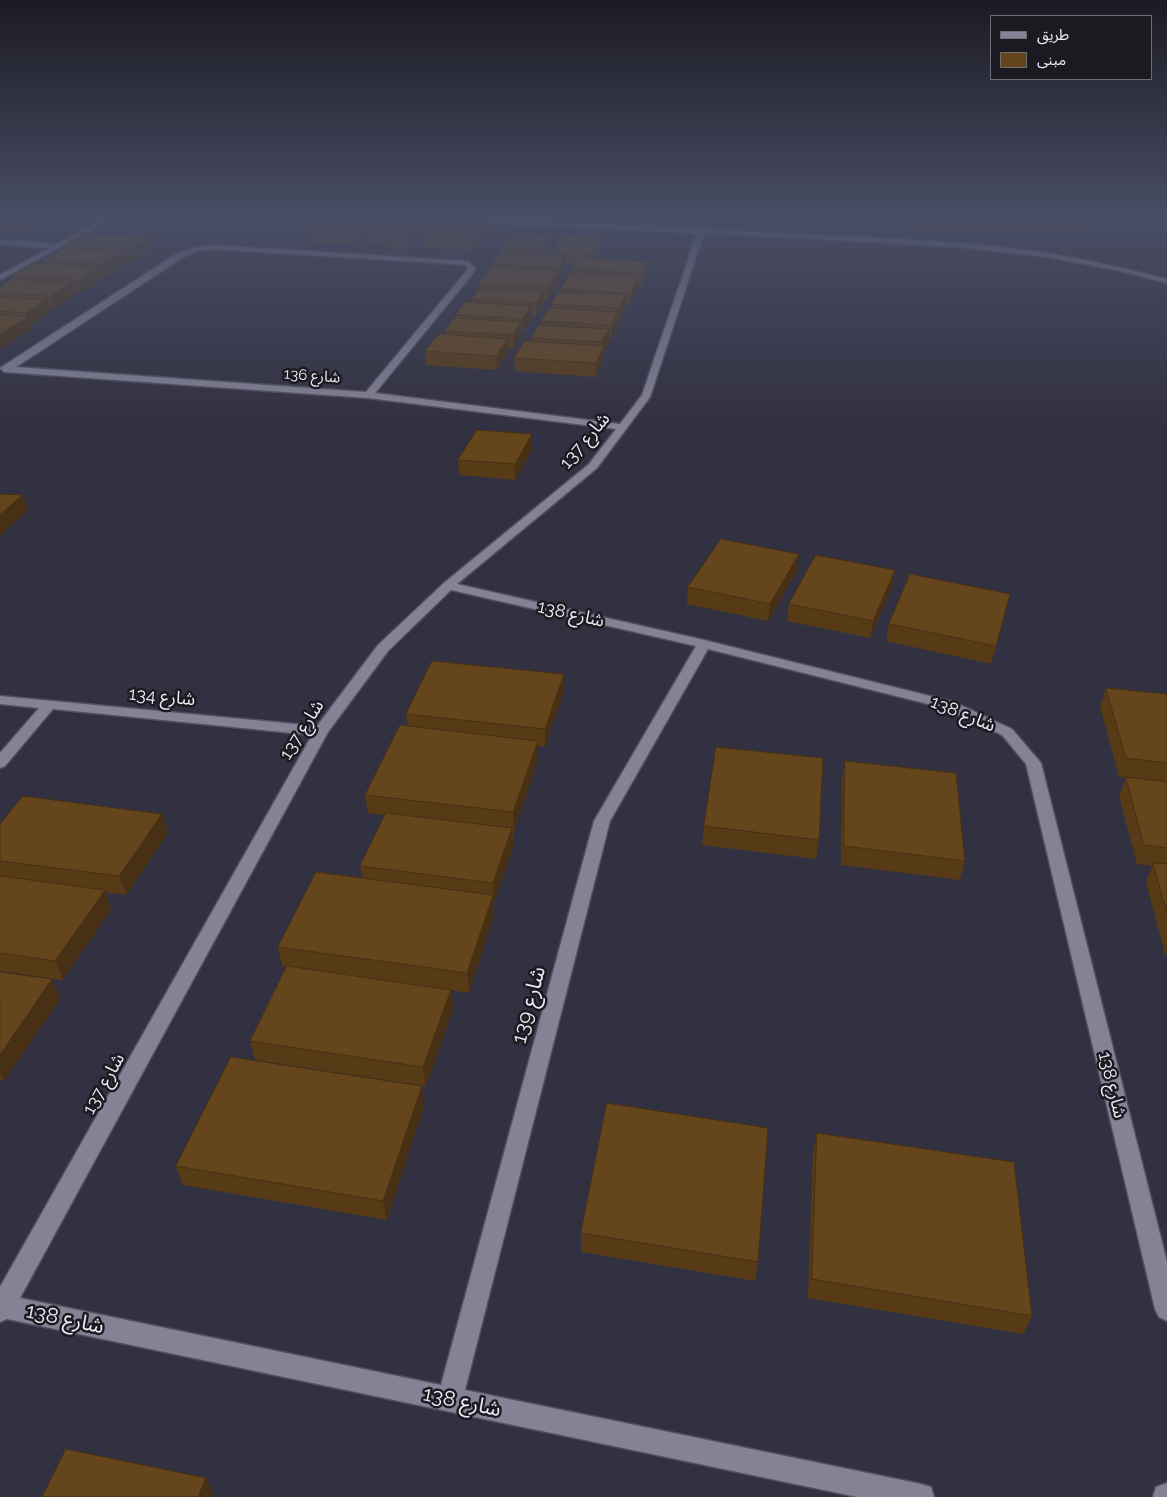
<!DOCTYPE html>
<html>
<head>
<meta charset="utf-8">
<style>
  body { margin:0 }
  #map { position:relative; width:1167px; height:1497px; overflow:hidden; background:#323141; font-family:Raleway,"Noto Sans Arabic",sans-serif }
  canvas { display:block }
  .legend { position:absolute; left:990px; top:15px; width:162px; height:65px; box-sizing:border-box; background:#1b1a21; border:1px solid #6e6d76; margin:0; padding:6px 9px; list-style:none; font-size:15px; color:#ebeaf5 }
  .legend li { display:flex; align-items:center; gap:10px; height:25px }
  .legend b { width:25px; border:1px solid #6e6d76 }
</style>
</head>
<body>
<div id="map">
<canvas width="1167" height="1497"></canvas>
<ul class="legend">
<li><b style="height:6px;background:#848295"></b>طريق</li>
<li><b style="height:14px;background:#65451b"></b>مبنى</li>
</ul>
</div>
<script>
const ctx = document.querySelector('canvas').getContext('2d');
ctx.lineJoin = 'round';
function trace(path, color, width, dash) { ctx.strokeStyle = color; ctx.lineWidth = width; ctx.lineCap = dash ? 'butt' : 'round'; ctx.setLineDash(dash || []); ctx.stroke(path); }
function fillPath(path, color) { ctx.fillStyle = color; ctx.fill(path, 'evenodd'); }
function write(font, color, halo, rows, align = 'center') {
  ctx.font = font + ' Raleway,"Noto Sans Arabic",sans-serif'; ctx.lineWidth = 5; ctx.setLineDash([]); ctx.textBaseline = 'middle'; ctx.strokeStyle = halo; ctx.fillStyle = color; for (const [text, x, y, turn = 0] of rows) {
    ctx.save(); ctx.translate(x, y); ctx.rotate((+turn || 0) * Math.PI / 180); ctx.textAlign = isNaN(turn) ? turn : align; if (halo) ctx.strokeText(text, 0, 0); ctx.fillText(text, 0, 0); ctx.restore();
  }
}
const street = new Path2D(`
  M 106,217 L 114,217 L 0,280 L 0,275 L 50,248 L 0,244 L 0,240 L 57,244 Z
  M 378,217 C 504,217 630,225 756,232 C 853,237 950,239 1046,253 C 1087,259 1127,269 1167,279 L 1167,283 L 1120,271 L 1047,257 L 960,247 L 704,233 L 650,397 L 597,468 L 457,584 L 704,640 L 954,702 L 1012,729 L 1041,763 L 1167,1262 L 1167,1321 L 1159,1317 L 1155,1309 L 1026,764 L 1002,735 L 944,708 L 708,649 L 610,821 L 465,1390 L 921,1484 L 931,1487 L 934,1497 L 857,1497 L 7,1319 L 0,1322 L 0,1287 L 312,735 L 53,709 L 5,766 L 0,768 L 0,753 L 39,708 L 0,704 L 0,696 L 317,726 L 378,645 L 444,583 L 589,464 L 616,429 L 368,398 L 4,372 L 0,368 L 176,254 L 194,248 L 212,245 L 468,261 L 476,269 L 475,271 L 375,393 L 620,424 L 642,395 L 697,233 L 381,219 ZM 212,249 L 466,265 L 468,269 L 366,392 L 16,367 L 182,258 L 197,251 ZM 451,590 L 696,646 L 594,821 L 441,1385 L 20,1298 L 328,732 L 388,651 Z
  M 1167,1483 L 1167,1497 L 1153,1497 L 1156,1487 Z`);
const wall = new Path2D(`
  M 0,217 L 50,217 L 26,229 L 0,227 Z
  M 329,217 L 375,217 L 376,227 L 425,219 L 426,230 L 408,247 L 369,245 L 368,234 L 355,245 L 312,243 L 310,232 Z
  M 662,217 L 707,217 L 706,220 L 662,218 Z
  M 717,217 L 761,217 L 761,222 L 717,220 Z
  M 817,217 L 864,217 L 862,225 L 819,224 Z
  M 870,217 L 957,217 L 955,229 L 923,228 L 918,218 L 917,226 L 872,225 Z
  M 962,217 L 1091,217 L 1087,232 L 1046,231 L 1040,223 L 1038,232 L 1008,231 L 1001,221 L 999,232 L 970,231 Z
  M 487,221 L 488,232 L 472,250 L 422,248 L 421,237 Z
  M 551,235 L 551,246 L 545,255 L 552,256 L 552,252 L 602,238 L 602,249 L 595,259 L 647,262 L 647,274 L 642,285 L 638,285 L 638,288 L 630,305 L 625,304 L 625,308 L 619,320 L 618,320 L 618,324 L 611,338 L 609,338 L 609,342 L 604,353 L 604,359 L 595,377 L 515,371 L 514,358 L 531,341 L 531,338 L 541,325 L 541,321 L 551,308 L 551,304 L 561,292 L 561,289 L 572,272 L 572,269 L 575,265 L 566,264 L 566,268 L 559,278 L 559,283 L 548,300 L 544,300 L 544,304 L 536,315 L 531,315 L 532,318 L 523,331 L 521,331 L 521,335 L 513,348 L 508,348 L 508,352 L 497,370 L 426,365 L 425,351 L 445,335 L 445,331 L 456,319 L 456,315 L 472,302 L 472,299 L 478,291 L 478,284 L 491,268 L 491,264 L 501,253 L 500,249 Z
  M 149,238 L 152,249 L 132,262 L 125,261 L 126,264 L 107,276 L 103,276 L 104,278 L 82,292 L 74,291 L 75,295 L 53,309 L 49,308 L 50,312 L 30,325 L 31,329 L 0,349 L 0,287 L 13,280 L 12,276 L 45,263 L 44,261 L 63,250 L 62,247 Z
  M 532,449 L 515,480 L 459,475 L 458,460 Z
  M 797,570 L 768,621 L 687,604 L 688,587 Z
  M 895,570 L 892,587 L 870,638 L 787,621 L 789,604 Z
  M 1006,611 L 991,664 L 886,641 L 889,624 Z
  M 564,674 L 564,692 L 545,747 L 538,746 L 538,759 L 514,831 L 513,831 L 513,847 L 494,902 L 494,914 L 469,993 L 451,990 L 453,1009 L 426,1086 L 255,1060 L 250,1041 L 287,967 L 282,966 L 278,947 L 362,878 L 360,866 L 385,815 L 368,813 L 365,795 L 408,726 L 406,714 Z
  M 1106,688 L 1167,694 L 1167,954 L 1165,954 L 1146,882 L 1152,866 L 1137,864 L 1119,796 L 1126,777 L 1119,777 L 1100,706 Z
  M 845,761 L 965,861 L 960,880 L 841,865 L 842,779 Z
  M 162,814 L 168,832 L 126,895 L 106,892 L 111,909 L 63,980 L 0,971 L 0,824 Z
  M 704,826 L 819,840 L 816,859 L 702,845 Z
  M 0,972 L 60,999 L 4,1081 L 0,1080 Z
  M 422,1086 L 424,1106 L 387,1220 L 183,1185 L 176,1166 Z
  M 817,1133 L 1032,1316 L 1023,1334 L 808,1298 L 813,1152 Z
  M 581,1233 L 758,1262 L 755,1281 L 581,1252 Z`);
const shadedWall = new Path2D(`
  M 26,217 L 50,217 L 26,229 L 24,218 Z
  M 374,217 L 375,217 L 376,227 L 355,245 L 354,234 Z
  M 425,219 L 426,230 L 408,247 L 407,236 Z
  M 487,221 L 488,232 L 472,250 L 471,239 Z
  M 551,235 L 551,246 L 540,262 L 539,251 Z
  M 149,238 L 152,249 L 132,262 L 129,250 Z
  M 602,238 L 602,249 L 591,266 L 591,254 Z
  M 123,252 L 126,264 L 107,276 L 104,264 Z
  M 565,256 L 566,268 L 559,278 L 559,283 L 548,300 L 548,288 L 558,272 L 558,268 Z
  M 647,262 L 647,274 L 642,285 L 642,273 Z
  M 101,267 L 104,278 L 82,292 L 79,280 Z
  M 638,276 L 638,288 L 630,305 L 631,293 Z
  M 72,283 L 75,295 L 53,309 L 50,296 Z
  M 544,292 L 544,304 L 536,315 L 536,303 Z
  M 625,295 L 625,308 L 619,320 L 619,308 Z
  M 47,300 L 50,312 L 30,325 L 31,329 L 0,349 L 0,334 L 27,317 L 26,313 Z
  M 531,306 L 532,318 L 523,331 L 523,319 Z
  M 618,312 L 618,324 L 611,338 L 612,325 Z
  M 521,322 L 521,335 L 513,348 L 513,335 Z
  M 609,329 L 609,342 L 604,353 L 604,359 L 595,377 L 596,363 L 602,349 L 602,342 Z
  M 508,339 L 508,352 L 497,370 L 496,356 Z
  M 532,434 L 532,449 L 515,480 L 515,464 Z
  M 23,495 L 28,510 L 0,536 L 0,515 Z
  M 799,554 L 797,570 L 768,621 L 770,604 Z
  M 895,570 L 892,587 L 870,638 L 873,621 Z
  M 564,674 L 564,692 L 545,747 L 545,729 Z
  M 538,741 L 538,759 L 514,831 L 513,812 Z
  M 162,814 L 168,832 L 126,895 L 119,876 Z
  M 512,828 L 513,847 L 494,902 L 493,883 Z
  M 105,890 L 111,909 L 63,980 L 55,961 Z
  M 493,895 L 494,914 L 469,993 L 467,973 Z
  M 52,979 L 60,999 L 4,1081 L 0,1072 L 0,1055 Z
  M 451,990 L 453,1009 L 426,1086 L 423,1067 Z
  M 422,1086 L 424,1106 L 387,1220 L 383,1201 Z
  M 206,1478 L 214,1495 L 213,1497 L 198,1497 Z`);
const building = new Path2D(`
  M 3,217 L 26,217 L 24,218 Z
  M 329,217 L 374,217 L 354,234 L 310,232 Z
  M 387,217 L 425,219 L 407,236 L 368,234 Z
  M 439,219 L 487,221 L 471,239 L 421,237 Z
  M 513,233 L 551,235 L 539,251 L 500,249 Z
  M 85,234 L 149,238 L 129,250 L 62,247 Z
  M 563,236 L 602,238 L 591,254 L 552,252 Z
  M 65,249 L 123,252 L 104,264 L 44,261 Z
  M 500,253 L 565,256 L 558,268 L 491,264 Z
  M 579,258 L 647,262 L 642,273 L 572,269 Z
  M 35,263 L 101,267 L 79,280 L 12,276 Z
  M 492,267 L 559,271 L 548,288 L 478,284 Z
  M 571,272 L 638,276 L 631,293 L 561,289 Z
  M 13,279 L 72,283 L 50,296 L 0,293 L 0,287 Z
  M 480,288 L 544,292 L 536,303 L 472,299 Z
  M 559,292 L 625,295 L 619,308 L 551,304 Z
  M 0,297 L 47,300 L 26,313 L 0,311 Z
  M 465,302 L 531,306 L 523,319 L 456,315 Z
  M 549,308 L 618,312 L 612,325 L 541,321 Z
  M 0,315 L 28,317 L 0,334 Z
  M 454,318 L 521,322 L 513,335 L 445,331 Z
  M 539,325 L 609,329 L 602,342 L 531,338 Z
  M 439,334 L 508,339 L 496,356 L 425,351 Z
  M 525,341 L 604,346 L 596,363 L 514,358 Z
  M 477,430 L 532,434 L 515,464 L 458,460 Z
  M 0,494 L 23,495 L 0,515 Z
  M 721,539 L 799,554 L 770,604 L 688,587 Z
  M 816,555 L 895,570 L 873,621 L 789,604 Z
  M 910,574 L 1010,594 L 996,646 L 889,624 Z
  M 432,661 L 564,674 L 545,729 L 406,714 Z
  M 1106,688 L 1167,694 L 1167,763 L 1126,758 Z
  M 400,725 L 538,741 L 513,812 L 365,795 Z
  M 716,747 L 823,758 L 819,840 L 704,826 Z
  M 845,761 L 956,773 L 965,861 L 844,846 Z
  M 1126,777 L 1167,782 L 1167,848 L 1144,845 Z
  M 23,796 L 162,814 L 119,876 L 0,861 L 0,824 Z
  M 386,813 L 512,828 L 493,883 L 360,866 Z
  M 1153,863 L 1167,864 L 1167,913 Z
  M 316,872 L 493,895 L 467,973 L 278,947 Z
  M 0,876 L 105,890 L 55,961 L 0,953 Z
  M 287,966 L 451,990 L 423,1067 L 250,1041 Z
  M 0,972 L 52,979 L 0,1055 Z
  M 231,1057 L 422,1086 L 383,1201 L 176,1166 Z
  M 607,1103 L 768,1128 L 758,1262 L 581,1233 Z
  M 817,1133 L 1014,1162 L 1032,1316 L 812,1279 Z
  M 66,1449 L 206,1478 L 198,1497 L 42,1497 Z`);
const farStreetnames = [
  ["شارع 136",312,376,4]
];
const streetNames = [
  ["شارع 137",585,441,-50],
  ["شارع 138",571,614,13],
  ["شارع 134",162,697,5],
  ["شارع 138",963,714,22],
  ["شارع 137",302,730,-58],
  ["شارع 137",104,1084,-61],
  ["شارع 138",1112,1085,76]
];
const nearStreetnames = [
  ["شارع 139",529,1005,-75],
  ["شارع 138",65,1319,12],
  ["شارع 138",462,1402,12]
];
trace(street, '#504f5d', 3);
fillPath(street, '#848295');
fillPath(wall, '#573b17');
fillPath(shadedWall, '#473013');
fillPath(building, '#65451b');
trace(building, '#473013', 1);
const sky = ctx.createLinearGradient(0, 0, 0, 427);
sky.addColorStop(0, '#1c1b24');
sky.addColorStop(0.51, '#494e65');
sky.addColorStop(1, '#494e6500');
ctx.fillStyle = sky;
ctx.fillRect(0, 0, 1167, 427);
write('15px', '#ebeaf5', '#1b1a21', farStreetnames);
write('18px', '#ebeaf5', '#1b1a21', streetNames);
write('21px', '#ebeaf5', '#1b1a21', nearStreetnames);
</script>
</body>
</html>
